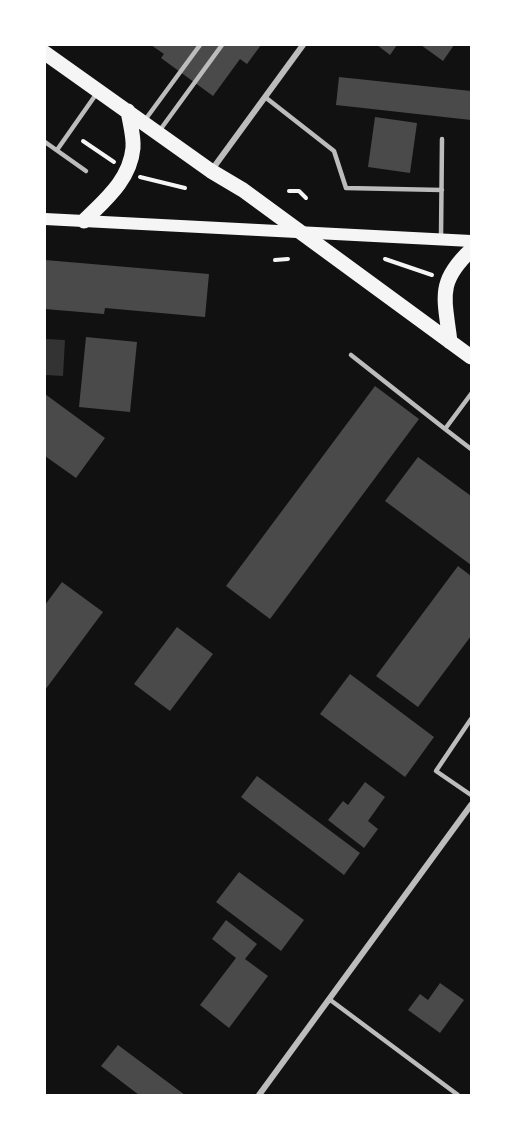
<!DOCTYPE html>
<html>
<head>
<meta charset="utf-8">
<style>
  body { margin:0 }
  #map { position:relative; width:516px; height:1140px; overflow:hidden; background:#111; font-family:Jost,sans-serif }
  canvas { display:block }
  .frame { position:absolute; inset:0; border:46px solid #fff; pointer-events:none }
</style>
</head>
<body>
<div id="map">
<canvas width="516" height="1140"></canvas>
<div class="frame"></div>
</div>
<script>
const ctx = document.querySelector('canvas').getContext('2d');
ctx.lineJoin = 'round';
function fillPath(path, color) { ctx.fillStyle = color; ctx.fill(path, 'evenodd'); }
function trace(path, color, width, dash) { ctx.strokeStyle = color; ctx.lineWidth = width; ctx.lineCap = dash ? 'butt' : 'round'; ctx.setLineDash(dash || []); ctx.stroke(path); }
const water = new Path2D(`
  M 45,339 L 65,340 L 63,376 L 45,375 Z`);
const building = new Path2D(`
  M 151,45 L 261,45 L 247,64 L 240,59 L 213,96 L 161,58 L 164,54 Z
  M 377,45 L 397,45 L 390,55 Z
  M 421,45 L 454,45 L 443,61 Z
  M 339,77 L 471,91 L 471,120 L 336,105 Z
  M 375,117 L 417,123 L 410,173 L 368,167 Z
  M 45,260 L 209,274 L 205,317 L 105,308 L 104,314 L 45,309 Z
  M 86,337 L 137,342 L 130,412 L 79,407 Z
  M 375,386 L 419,419 L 270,619 L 226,586 Z
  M 45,394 L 105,438 L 76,478 L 45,456 Z
  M 418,457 L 471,496 L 471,565 L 385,501 Z
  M 458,566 L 471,576 L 471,636 L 418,707 L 376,676 Z
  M 62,582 L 103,612 L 45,690 L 45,605 Z
  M 177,627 L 213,654 L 170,711 L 134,684 Z
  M 350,674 L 434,737 L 405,777 L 320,714 Z
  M 257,776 L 360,853 L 344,875 L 241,797 Z
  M 365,782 L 385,797 L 368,821 L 378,829 L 364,848 L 328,820 L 343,801 L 348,805 Z
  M 239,872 L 304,920 L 281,951 L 216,902 Z
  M 226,920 L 257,944 L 245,959 L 268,976 L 229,1028 L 200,1005 L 236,958 L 212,939 Z
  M 440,983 L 464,1000 L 440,1033 L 408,1010 L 420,994 L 428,1000 Z
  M 118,1045 L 185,1095 L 139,1095 L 101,1066 Z`);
const path = new Path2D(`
  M 83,141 L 114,162
  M 140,177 L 185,188
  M 289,191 L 299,191 L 306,198
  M 385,259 L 432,275
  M 275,260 L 288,259`);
const service = new Path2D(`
  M 265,97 L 334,151 L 346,188 L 442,190
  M 145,120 L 200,45
  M 160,130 L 222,45
  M 45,142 L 86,171
  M 57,150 L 97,93
  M 441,237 L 442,139
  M 351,355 L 445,429
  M 471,394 L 445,429 L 471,449
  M 471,719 L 436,771 L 471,795
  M 329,999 L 458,1095`);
const minor = new Path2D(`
  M 211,171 L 303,45
  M 259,1095 L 471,805`);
const secondary = new Path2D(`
  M 45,219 L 471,241`);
const primary = new Path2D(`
  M 45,53 L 211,171 L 243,190 L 471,357
  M 84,221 C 105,200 130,180 133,148 C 134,137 130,123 128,111
  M 450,342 C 445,298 436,283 471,250`);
fillPath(water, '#333');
fillPath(building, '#4a4a4a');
trace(path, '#f5f5f5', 4);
trace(service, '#bcbcbc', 4.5);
trace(minor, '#bcbcbc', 6);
trace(secondary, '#f5f5f5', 12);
trace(primary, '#f5f5f5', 15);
</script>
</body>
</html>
